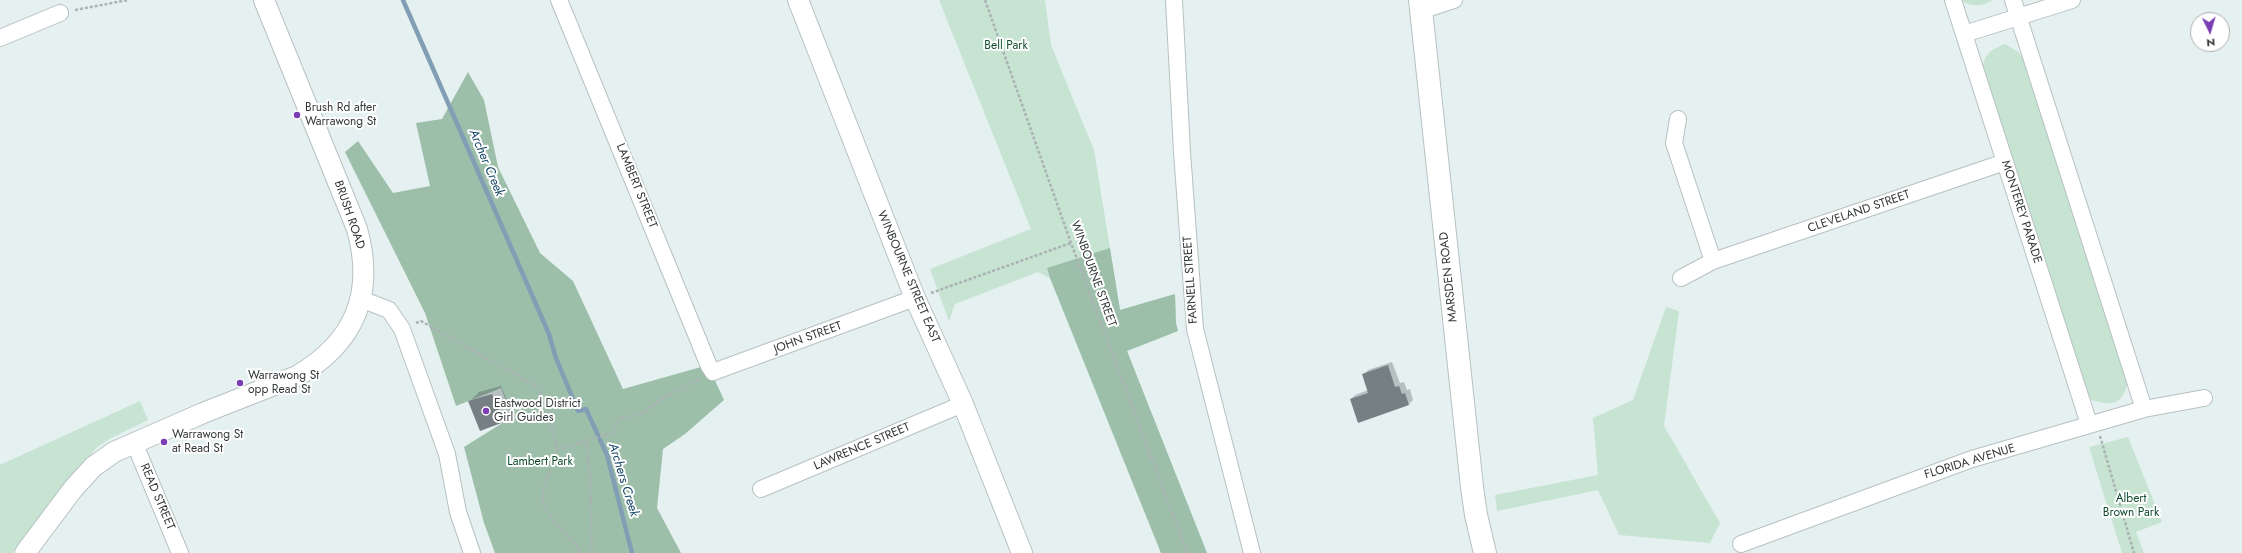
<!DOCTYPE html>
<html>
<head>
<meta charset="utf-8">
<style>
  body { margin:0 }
  #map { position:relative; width:2242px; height:553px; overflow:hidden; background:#e5f0f1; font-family:Jost,sans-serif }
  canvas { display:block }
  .north { position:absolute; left:2190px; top:12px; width:40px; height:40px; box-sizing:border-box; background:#fff; border:1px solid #aeafaf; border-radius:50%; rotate:175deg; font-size:11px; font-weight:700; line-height:16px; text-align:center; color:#343838 }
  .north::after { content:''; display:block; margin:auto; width:14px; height:18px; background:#7a3db3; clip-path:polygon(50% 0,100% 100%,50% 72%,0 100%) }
</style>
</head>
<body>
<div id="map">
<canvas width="2242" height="553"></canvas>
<div class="north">N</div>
</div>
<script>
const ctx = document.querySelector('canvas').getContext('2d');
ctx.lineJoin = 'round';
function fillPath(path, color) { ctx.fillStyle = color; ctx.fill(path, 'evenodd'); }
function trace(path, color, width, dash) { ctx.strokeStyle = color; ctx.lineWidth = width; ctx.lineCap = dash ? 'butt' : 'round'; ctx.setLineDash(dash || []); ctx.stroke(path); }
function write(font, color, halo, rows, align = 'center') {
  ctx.font = font + ' Jost,sans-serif'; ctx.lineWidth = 4; ctx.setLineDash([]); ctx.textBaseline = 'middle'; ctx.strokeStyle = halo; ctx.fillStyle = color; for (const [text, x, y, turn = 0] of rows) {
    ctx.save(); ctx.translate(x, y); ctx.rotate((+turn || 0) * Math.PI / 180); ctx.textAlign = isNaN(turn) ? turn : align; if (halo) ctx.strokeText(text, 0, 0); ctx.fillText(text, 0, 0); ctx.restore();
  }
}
const green = new Path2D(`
  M 939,0 L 1045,0 L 1051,45 L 1094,150 L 1120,310 L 1175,294 L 1176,323 L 1178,331 L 1127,351 L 1207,553 L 1161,553 L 1050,278 L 1038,272 L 955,304 L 949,321 L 930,269 L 1031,229 Z
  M 1960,0 L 1993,0 C 1981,7 1973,7 1960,0 Z
  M 2005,44 L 2017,51 L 2024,59 L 2129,378 C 2123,404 2115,407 2091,400 L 2084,389 L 1982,71 C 1984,54 1990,50 2005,44 Z
  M 1666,307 L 1679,311 L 1664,426 L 1720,523 L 1710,543 L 1619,535 L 1598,490 L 1497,511 L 1495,495 L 1598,475 L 1593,418 L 1633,400 Z
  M 140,401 L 148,420 L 111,438 L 97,447 L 12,553 L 0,553 L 0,465 Z
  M 2128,437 L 2162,522 L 2136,532 L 2144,553 L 2122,553 L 2089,447 Z`);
const forest = new Path2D(`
  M 468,72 L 484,100 L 498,167 L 540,253 L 573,281 L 623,389 L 708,365 L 724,400 L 685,434 L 663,449 L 657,508 L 681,553 L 495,553 L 484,523 L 464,447 L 512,417 L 501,388 L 456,406 L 425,313 L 345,152 L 358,141 L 393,193 L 430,186 L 416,123 L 442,119 Z
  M 1110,248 L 1120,310 L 1175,294 L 1176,323 L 1178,331 L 1127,351 L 1207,553 L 1161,553 L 1050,278 L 1047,268 Z`);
const shadow = new Path2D(`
  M 1392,362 L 1400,383 L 1404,382 L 1407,390 L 1410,389 L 1413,400 L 1409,404 L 1351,399 L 1355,395 L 1368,390 L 1363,375 L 1368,370 Z
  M 501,386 L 512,412 L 503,421 L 470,401 L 479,392 Z`);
const stream = new Path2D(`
  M 403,0 L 549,334 L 556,358 L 578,411 L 586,409 L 607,455 L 632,553`);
const building = new Path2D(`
  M 1388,365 L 1395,387 L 1399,386 L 1402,394 L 1405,393 L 1409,405 L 1358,423 L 1350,399 L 1368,393 L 1362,374 Z
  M 492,394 L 504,422 L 480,431 L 468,401 Z`);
const path = new Path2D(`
  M 985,0 L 1071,243 L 1187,553
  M 75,10 L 128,0
  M 931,293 L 1071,243
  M 416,323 L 421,321 L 539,388 C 542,398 558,443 557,450 C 554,469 535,489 546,509 C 555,525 571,537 581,553
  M 2100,436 L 2134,553
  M 586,441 L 590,477 L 592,553
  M 557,450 L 611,433 L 619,419 L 643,413 L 661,399 L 701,378`);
const minor = new Path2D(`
  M 559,0 L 709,366 L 713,372 L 915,298
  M 1174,0 L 1182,152 L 1195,329 L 1252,553
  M 1953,0 L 2089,424
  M 2013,0 L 2144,409
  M 1421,11 L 1454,0
  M 1964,34 L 2072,0
  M 0,38 L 60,13
  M 1678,119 L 1674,143 L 1713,261 L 2005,162
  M 1681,278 L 1713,261
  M 361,299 L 389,310 L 402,329 L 447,454 L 458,512 L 472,553
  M 134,442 L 180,553
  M 761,489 L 963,404
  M 1741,544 L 1972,459 L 2144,409 L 2204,398`);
const tertiary = new Path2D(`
  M 798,0 L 915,298 L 963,404 L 1022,553
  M 25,553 L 73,489 L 93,467 L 114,452 L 203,413 L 297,376 C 355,342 375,294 357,229 L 264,0`);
const primary = new Path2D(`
  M 1420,0 L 1472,487 L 1476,515 L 1485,553`);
const markers = [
  [297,115,4,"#7a3db3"],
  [240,383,4,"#7a3db3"],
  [486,411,4,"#7a3db3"],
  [164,442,4,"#7a3db3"]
];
const parkNames = [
  ["Bell Park",1006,46],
  ["Lambert Park",540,462],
  ["Albert",2131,499],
  ["Brown Park",2131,513]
];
const poiNames = [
  ["Brush Rd after",305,108],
  ["Warrawong St",305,122],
  ["Warrawong St",248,376],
  ["opp Read St",248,390],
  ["Eastwood District",494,404],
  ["Girl Guides",494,418],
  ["Warrawong St",172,435],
  ["at Read St",172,449]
];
const streetNames = [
  ["LAMBERT STREET",636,186,68],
  ["CLEVELAND STREET",1859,212,-19],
  ["MONTEREY PARADE",2021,212,72],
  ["BRUSH ROAD",349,215,71],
  ["WINBOURNE STREET",1093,274,70],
  ["WINBOURNE STREET EAST",908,277,67],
  ["MARSDEN ROAD",1449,277,-96],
  ["FARNELL STREET",1191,280,-94],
  ["JOHN STREET",808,338,-20],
  ["LAWRENCE STREET",862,447,-23],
  ["FLORIDA AVENUE",1970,462,-17],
  ["READ STREET",157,497,67]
];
const waterNames = [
  ["Archer Creek",486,163,67],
  ["Archers Creek",623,480,73]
];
fillPath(green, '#c7e3d2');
fillPath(forest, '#9dbfaa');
fillPath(shadow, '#0003');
trace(stream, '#819eb4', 4.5);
fillPath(building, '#767f83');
trace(minor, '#b7c1c2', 18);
trace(tertiary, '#b7c1c2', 22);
trace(primary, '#b7c1c2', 24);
trace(path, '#aab2b3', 2.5, [3, 2]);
trace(minor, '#fff', 16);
trace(tertiary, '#fff', 20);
trace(primary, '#fff', 22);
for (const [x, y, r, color] of markers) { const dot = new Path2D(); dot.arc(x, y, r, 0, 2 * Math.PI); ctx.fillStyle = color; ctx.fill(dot); trace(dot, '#fff', 1.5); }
write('12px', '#104b30', '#fff', parkNames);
write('12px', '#343838', '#fff', poiNames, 'left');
write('12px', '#343838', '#fff', streetNames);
write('italic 13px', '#134566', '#fff', waterNames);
</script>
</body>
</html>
